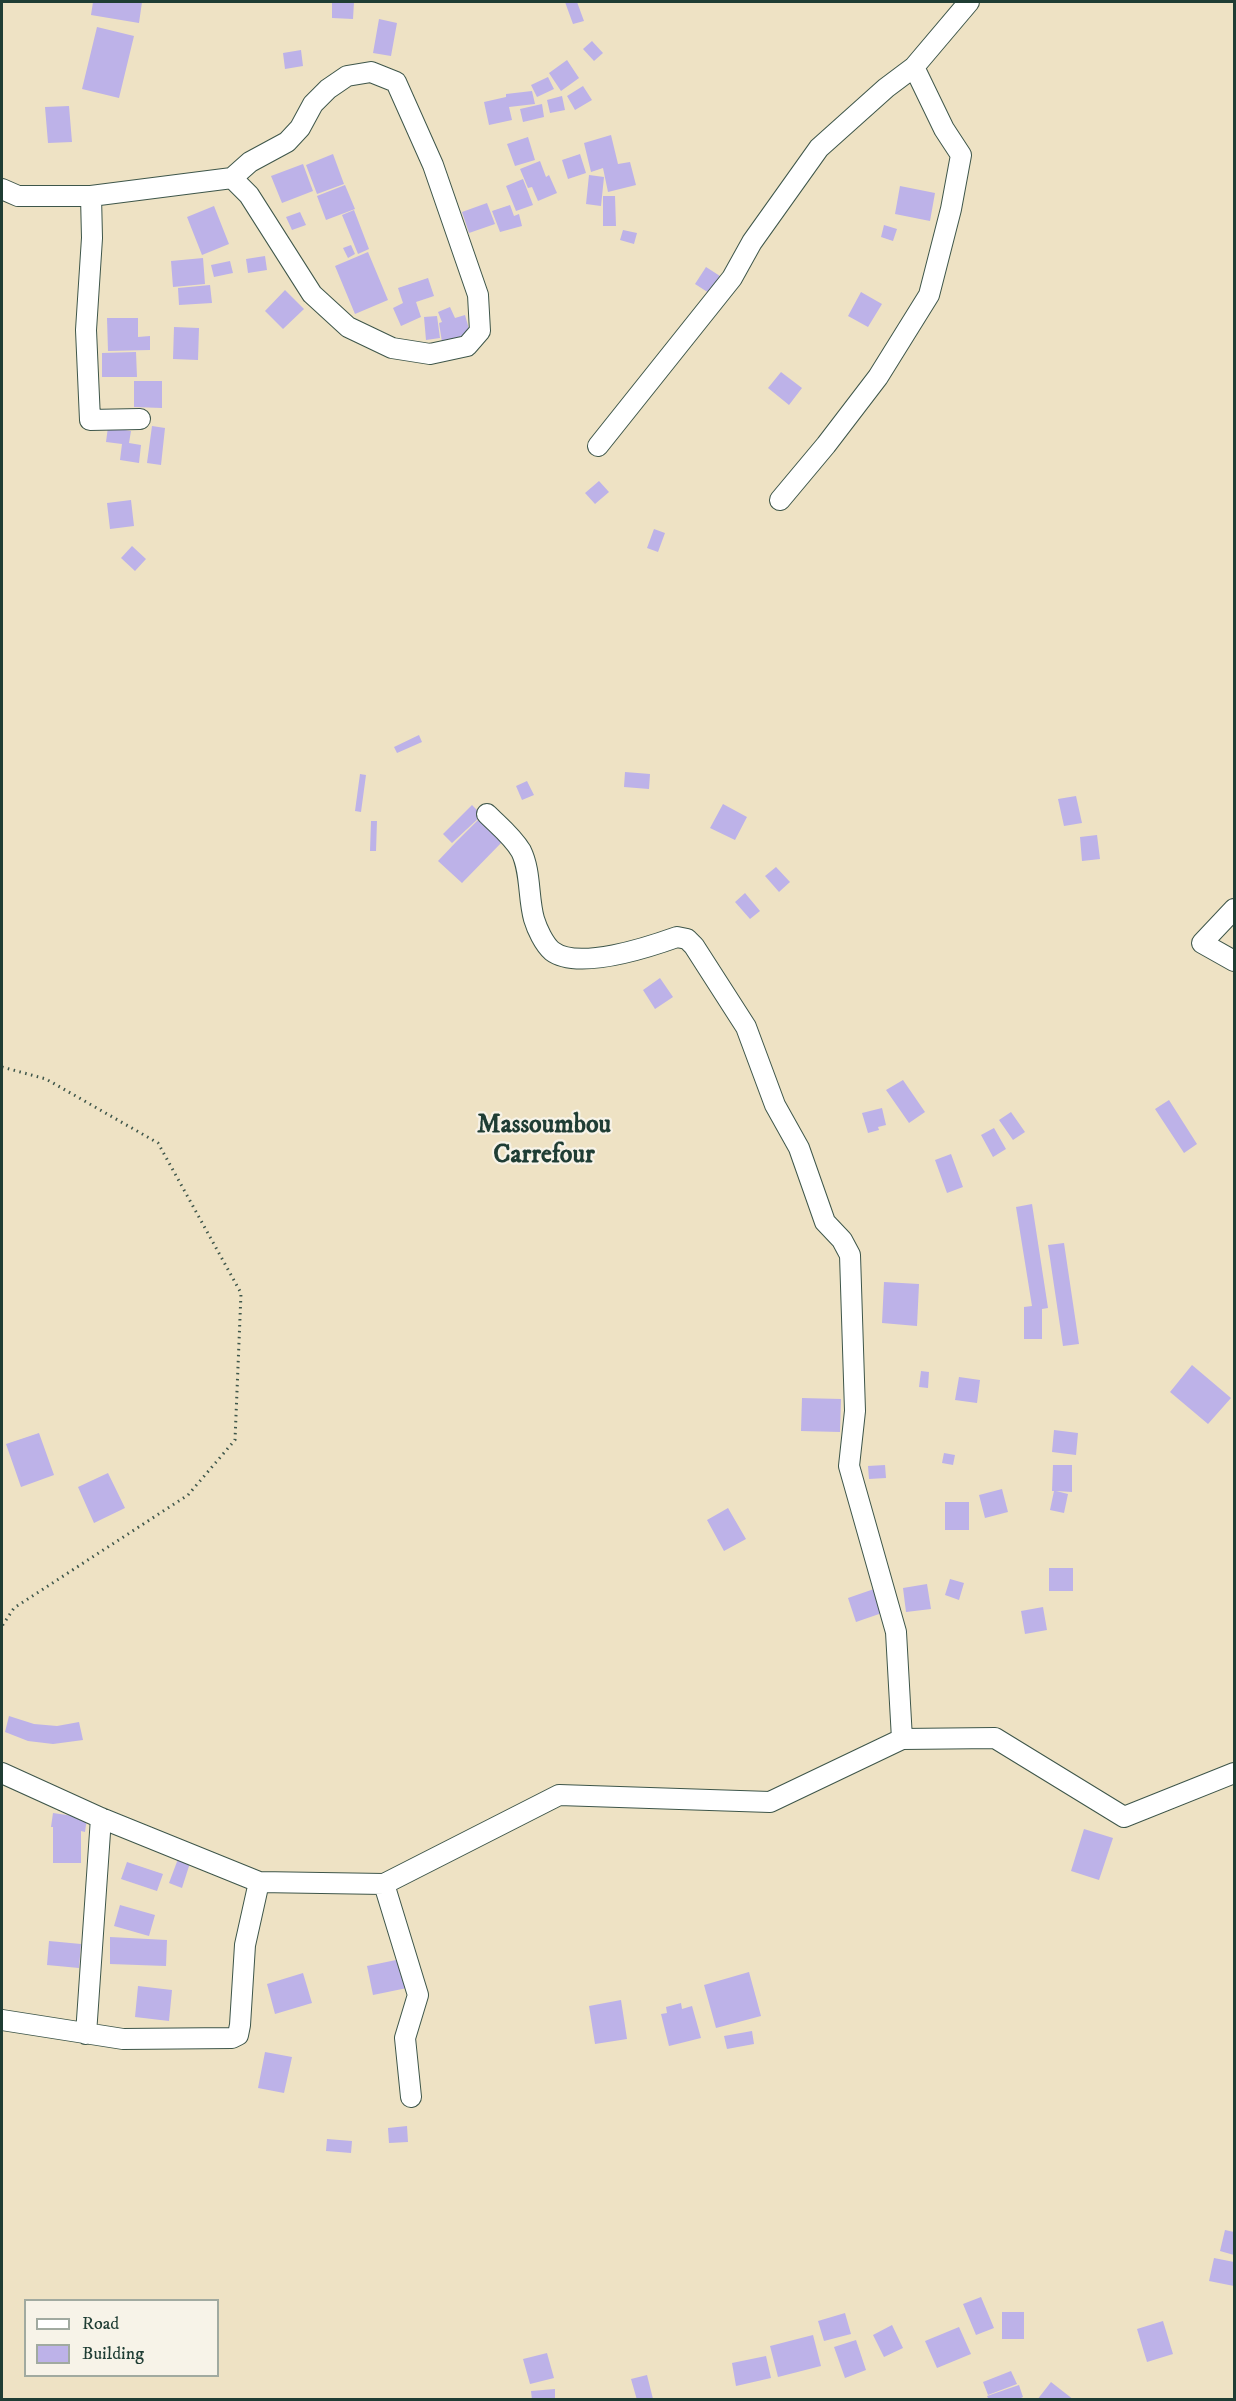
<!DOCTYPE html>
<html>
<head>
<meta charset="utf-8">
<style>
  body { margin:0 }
  #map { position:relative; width:1236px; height:2401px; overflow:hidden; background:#eee2c4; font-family:"IM FELL DW Pica",serif }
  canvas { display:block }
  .frame { position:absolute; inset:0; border:3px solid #1f3d34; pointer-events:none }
  .legend { position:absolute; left:24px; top:2299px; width:195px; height:78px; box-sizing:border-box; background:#f7f3e8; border:2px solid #a1aaa0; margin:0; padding:8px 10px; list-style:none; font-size:18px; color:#1f3d34 }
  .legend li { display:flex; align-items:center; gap:12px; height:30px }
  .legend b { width:30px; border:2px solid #a1aaa0 }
</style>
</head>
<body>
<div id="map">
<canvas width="1236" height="2401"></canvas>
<div class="frame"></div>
<ul class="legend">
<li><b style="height:8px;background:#fff"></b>Road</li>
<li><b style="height:16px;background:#bdb2e8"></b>Building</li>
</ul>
</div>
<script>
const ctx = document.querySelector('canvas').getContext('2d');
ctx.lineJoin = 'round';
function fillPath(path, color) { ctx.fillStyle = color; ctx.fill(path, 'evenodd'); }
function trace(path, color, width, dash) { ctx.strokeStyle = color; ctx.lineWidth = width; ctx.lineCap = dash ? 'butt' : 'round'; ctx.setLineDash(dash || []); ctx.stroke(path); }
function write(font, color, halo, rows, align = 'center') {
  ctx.font = font + ' "IM FELL DW Pica",serif'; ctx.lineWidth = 4.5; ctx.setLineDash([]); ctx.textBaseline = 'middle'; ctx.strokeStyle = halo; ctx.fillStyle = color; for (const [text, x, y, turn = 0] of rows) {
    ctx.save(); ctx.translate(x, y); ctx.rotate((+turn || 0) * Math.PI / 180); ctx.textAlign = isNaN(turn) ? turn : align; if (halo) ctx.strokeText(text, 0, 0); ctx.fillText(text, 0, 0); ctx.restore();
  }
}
const building = new Path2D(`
  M 93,2 L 142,2 L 139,23 L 91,15 Z
  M 332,2 L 354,2 L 353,19 L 332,18 Z
  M 565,2 L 577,2 L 584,21 L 573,24 Z
  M 379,19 L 397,23 L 391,56 L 373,53 Z
  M 97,27 L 134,36 L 119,98 L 82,89 Z
  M 592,41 L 603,53 L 594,61 L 583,49 Z
  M 301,50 L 303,66 L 285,69 L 283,53 Z
  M 567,60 L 579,78 L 561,91 L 549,73 Z
  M 548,77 L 554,89 L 537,97 L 531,85 Z
  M 583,86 L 592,100 L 575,110 L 567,96 Z
  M 532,91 L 535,104 L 509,107 L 512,120 L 489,125 L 484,102 L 506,97 L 506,94 Z
  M 562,96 L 565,110 L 550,113 L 547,100 Z
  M 542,104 L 544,117 L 523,122 L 520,109 Z
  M 69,106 L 72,142 L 48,143 L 45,107 Z
  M 611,135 L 618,164 L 630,162 L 636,185 L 608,192 L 603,168 L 591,172 L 584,143 Z
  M 528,137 L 535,160 L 515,166 L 507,144 Z
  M 333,154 L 344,184 L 317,194 L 306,165 Z
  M 580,154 L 586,173 L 568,179 L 562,160 Z
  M 540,161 L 546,177 L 549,175 L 557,193 L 538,201 L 532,187 L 528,188 L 520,169 Z
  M 303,164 L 313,191 L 282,203 L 271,176 Z
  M 589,175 L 604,177 L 601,206 L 586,204 Z
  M 523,179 L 533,205 L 516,211 L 506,186 Z
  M 345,185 L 355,209 L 326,220 L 317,196 Z
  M 900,186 L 935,193 L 930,221 L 895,214 Z
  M 603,196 L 615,196 L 616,226 L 603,226 Z
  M 487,203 L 495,224 L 469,233 L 462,212 Z
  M 510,205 L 514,216 L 519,214 L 522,226 L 500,232 L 492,211 Z
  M 214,206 L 229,244 L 202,255 L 187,217 Z
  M 354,210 L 369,249 L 358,254 L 342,215 Z
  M 300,212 L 306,225 L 292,230 L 286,217 Z
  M 884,225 L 897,229 L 893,241 L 881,237 Z
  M 623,230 L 637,233 L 634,244 L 620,240 Z
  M 351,245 L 355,254 L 348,258 L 343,248 Z
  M 368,252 L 388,300 L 355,314 L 335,266 Z
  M 265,256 L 267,270 L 248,273 L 246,259 Z
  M 203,258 L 205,284 L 173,287 L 171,261 Z
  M 230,261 L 233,273 L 214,277 L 211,265 Z
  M 706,267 L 720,276 L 709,293 L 695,284 Z
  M 428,278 L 434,296 L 416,302 L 421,317 L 401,326 L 393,308 L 403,303 L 398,288 Z
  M 210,285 L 212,303 L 179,305 L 178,288 Z
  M 285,290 L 304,309 L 283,329 L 265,311 Z
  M 861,292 L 882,304 L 868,327 L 848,316 Z
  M 450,307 L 455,318 L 465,315 L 471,336 L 442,342 L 439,323 L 442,322 L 438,312 Z
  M 437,316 L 440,338 L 426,340 L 424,317 Z
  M 107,318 L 138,318 L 138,337 L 150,336 L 150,350 L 108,351 Z
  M 174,327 L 199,328 L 198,360 L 173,359 Z
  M 136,352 L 137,377 L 102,377 L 102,353 Z
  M 781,372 L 802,388 L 789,405 L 768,388 Z
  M 134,381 L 162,381 L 162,408 L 134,407 Z
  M 152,426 L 165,428 L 161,465 L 147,463 Z
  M 108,427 L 131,431 L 129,443 L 141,445 L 139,463 L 120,460 L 122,444 L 106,442 Z
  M 599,481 L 609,492 L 595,504 L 585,493 Z
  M 131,500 L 134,526 L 110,529 L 107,503 Z
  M 654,529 L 665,533 L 658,552 L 647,548 Z
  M 132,546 L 146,559 L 135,571 L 121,558 Z
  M 419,735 L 422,742 L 397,753 L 394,747 Z
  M 625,772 L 650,774 L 649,789 L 624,787 Z
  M 360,774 L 366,775 L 361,812 L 355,811 Z
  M 527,781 L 534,795 L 522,800 L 516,786 Z
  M 1076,796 L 1082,823 L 1064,826 L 1058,799 Z
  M 723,804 L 747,817 L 735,840 L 710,828 Z
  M 472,805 L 482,815 L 452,843 L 443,834 Z
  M 480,818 L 503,841 L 462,883 L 438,861 L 456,842 L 469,854 L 456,842 Z
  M 371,821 L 377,821 L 376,851 L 370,851 Z
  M 1097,835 L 1100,859 L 1082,861 L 1080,837 Z
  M 776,867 L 790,882 L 779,892 L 765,876 Z
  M 745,893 L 760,911 L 750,919 L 735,902 Z
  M 660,978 L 673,997 L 655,1009 L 643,990 Z
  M 903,1080 L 925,1112 L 909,1123 L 886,1090 Z
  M 1169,1100 L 1197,1144 L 1184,1153 L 1155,1109 Z
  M 882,1108 L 886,1125 L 878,1127 L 879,1130 L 868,1133 L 862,1113 Z
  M 1011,1112 L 1025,1132 L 1013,1140 L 999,1120 Z
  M 994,1128 L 1006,1149 L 993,1157 L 981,1135 Z
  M 951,1154 L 963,1187 L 947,1193 L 935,1160 Z
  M 1032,1204 L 1048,1308 L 1042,1309 L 1042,1339 L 1024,1339 L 1024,1307 L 1032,1306 L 1016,1207 Z
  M 1064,1243 L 1079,1344 L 1063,1346 L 1048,1245 Z
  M 884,1282 L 919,1284 L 917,1326 L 882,1323 Z
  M 1192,1365 L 1231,1398 L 1208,1424 L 1170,1392 Z
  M 921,1371 L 929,1372 L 928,1388 L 919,1387 Z
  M 959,1377 L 980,1380 L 977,1403 L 955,1400 Z
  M 802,1398 L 841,1399 L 840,1432 L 801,1431 Z
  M 1054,1430 L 1078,1433 L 1076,1455 L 1052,1452 Z
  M 39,1433 L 54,1475 L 21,1487 L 6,1444 Z
  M 944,1453 L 955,1455 L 953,1465 L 942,1463 Z
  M 885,1465 L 886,1478 L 869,1479 L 868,1466 Z
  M 1053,1465 L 1072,1465 L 1072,1492 L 1056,1491 L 1068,1494 L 1064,1513 L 1050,1510 L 1054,1491 L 1052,1491 Z
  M 108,1473 L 125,1508 L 94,1523 L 78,1487 Z
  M 1002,1489 L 1008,1512 L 985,1518 L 979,1495 Z
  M 945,1502 L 969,1502 L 969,1530 L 945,1530 Z
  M 728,1508 L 746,1539 L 724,1551 L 707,1520 Z
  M 1049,1568 L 1073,1568 L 1073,1591 L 1049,1591 Z
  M 950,1579 L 964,1583 L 959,1600 L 945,1595 Z
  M 927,1584 L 931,1609 L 906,1612 L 903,1588 Z
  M 874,1589 L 882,1613 L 856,1622 L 848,1598 Z
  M 1043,1607 L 1047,1630 L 1025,1634 L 1021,1611 Z
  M 9,1716 L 34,1724 L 57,1726 L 79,1722 L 83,1740 L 53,1744 L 28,1741 L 5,1732 Z
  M 53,1813 L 87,1818 L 85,1832 L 81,1831 L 81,1863 L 53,1863 L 53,1827 L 51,1827 Z
  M 1084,1829 L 1113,1838 L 1099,1880 L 1071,1871 Z
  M 178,1859 L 190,1863 L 182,1888 L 169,1883 Z
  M 127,1862 L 163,1874 L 157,1891 L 121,1879 Z
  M 120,1905 L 155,1915 L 149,1936 L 114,1926 Z
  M 110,1937 L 167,1940 L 166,1966 L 110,1964 Z
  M 49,1941 L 81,1944 L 79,1968 L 47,1965 Z
  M 401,1959 L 407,1988 L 373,1995 L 367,1966 Z
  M 749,1972 L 761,2016 L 716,2028 L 704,1985 Z
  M 303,1973 L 312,2003 L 275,2014 L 267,1984 Z
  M 138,1986 L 172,1990 L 169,2021 L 135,2017 Z
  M 621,2000 L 627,2039 L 595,2044 L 589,2006 Z
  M 681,2003 L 682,2009 L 692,2006 L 701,2038 L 669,2046 L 661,2014 L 667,2013 L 666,2007 Z
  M 752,2031 L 754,2044 L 727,2049 L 724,2036 Z
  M 265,2052 L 292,2057 L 284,2093 L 258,2088 Z
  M 407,2126 L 408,2142 L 389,2143 L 388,2128 Z
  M 327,2139 L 352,2141 L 351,2153 L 326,2151 Z
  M 1225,2230 L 1234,2232 L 1234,2255 L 1220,2251 Z
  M 1214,2258 L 1234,2262 L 1234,2286 L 1209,2281 Z
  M 981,2297 L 994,2328 L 976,2335 L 963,2304 Z
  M 1002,2312 L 1024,2312 L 1024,2339 L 1002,2339 Z
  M 845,2313 L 851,2334 L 824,2341 L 818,2321 Z
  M 1163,2321 L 1173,2354 L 1147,2362 L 1137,2329 Z
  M 892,2325 L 903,2348 L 884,2357 L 873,2335 Z
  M 959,2327 L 971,2354 L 937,2368 L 925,2341 Z
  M 813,2335 L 821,2366 L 778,2377 L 770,2346 Z
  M 856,2340 L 866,2370 L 845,2378 L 834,2347 Z
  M 547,2353 L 554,2378 L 530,2384 L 523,2359 Z
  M 766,2356 L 771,2378 L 736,2386 L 732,2363 Z
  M 1011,2371 L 1017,2384 L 988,2395 L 983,2382 Z
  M 647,2375 L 653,2399 L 637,2400 L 631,2379 Z
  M 1051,2382 L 1074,2400 L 1037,2400 Z
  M 1019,2385 L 1023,2397 L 1017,2400 L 989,2400 L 987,2396 Z
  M 555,2389 L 555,2400 L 532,2400 L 531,2391 Z`);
const path = new Path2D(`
  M 2,1067 L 46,1079 L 158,1143 L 241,1293 L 235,1440 L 188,1495 L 14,1608 L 2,1626`);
const street = new Path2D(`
  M 2,189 L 18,196 L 91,196 L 232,178 L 250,162 L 287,142 L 300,128 L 313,104 L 328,89 L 347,76 L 371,72 L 396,82 L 433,165 L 478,295 L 480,331 L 467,346 L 430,354 L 392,348 L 348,327 L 312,294 L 249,195 L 232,178
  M 91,196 L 92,238 L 86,330 L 90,420 L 140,419
  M 598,446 L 732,278 L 752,242 L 819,148 L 886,88 L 914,67 L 969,2
  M 780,500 L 826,445 L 878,377 L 929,295 L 951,209 L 961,155 L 944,129 L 914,67
  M 487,814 C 499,826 512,836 521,851 C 531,871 528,898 534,919 C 537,929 544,944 552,951 C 578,971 649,947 677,937 L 687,939 L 694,946 L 746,1027 L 775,1105 L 799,1148 L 825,1222 L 842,1240 L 850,1255 L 855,1411 L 849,1466 L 896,1632 L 902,1739
  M 1234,909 L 1202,943 L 1234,961
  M 2,1773 L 101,1818 L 259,1882 L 384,1884 L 559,1795 L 770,1802 L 902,1739 L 995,1738 L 1124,1817 L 1234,1773
  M 384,1884 L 418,1995 L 405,2038 L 411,2097
  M 2,2020 L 123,2039 L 232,2038 L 238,2035 L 240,2025 L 245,1945 L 259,1882
  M 86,2034 L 101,1818`);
const quarterNames = [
  ["Massoumbou",544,1127],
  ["Carrefour",544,1157]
];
fillPath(building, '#bdb2e8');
trace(street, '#3e564a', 22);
trace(path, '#3e564a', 3, [1.5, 4.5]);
trace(street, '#fff', 20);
write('bold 26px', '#1f3d34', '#f7f3e8', quarterNames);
</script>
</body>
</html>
